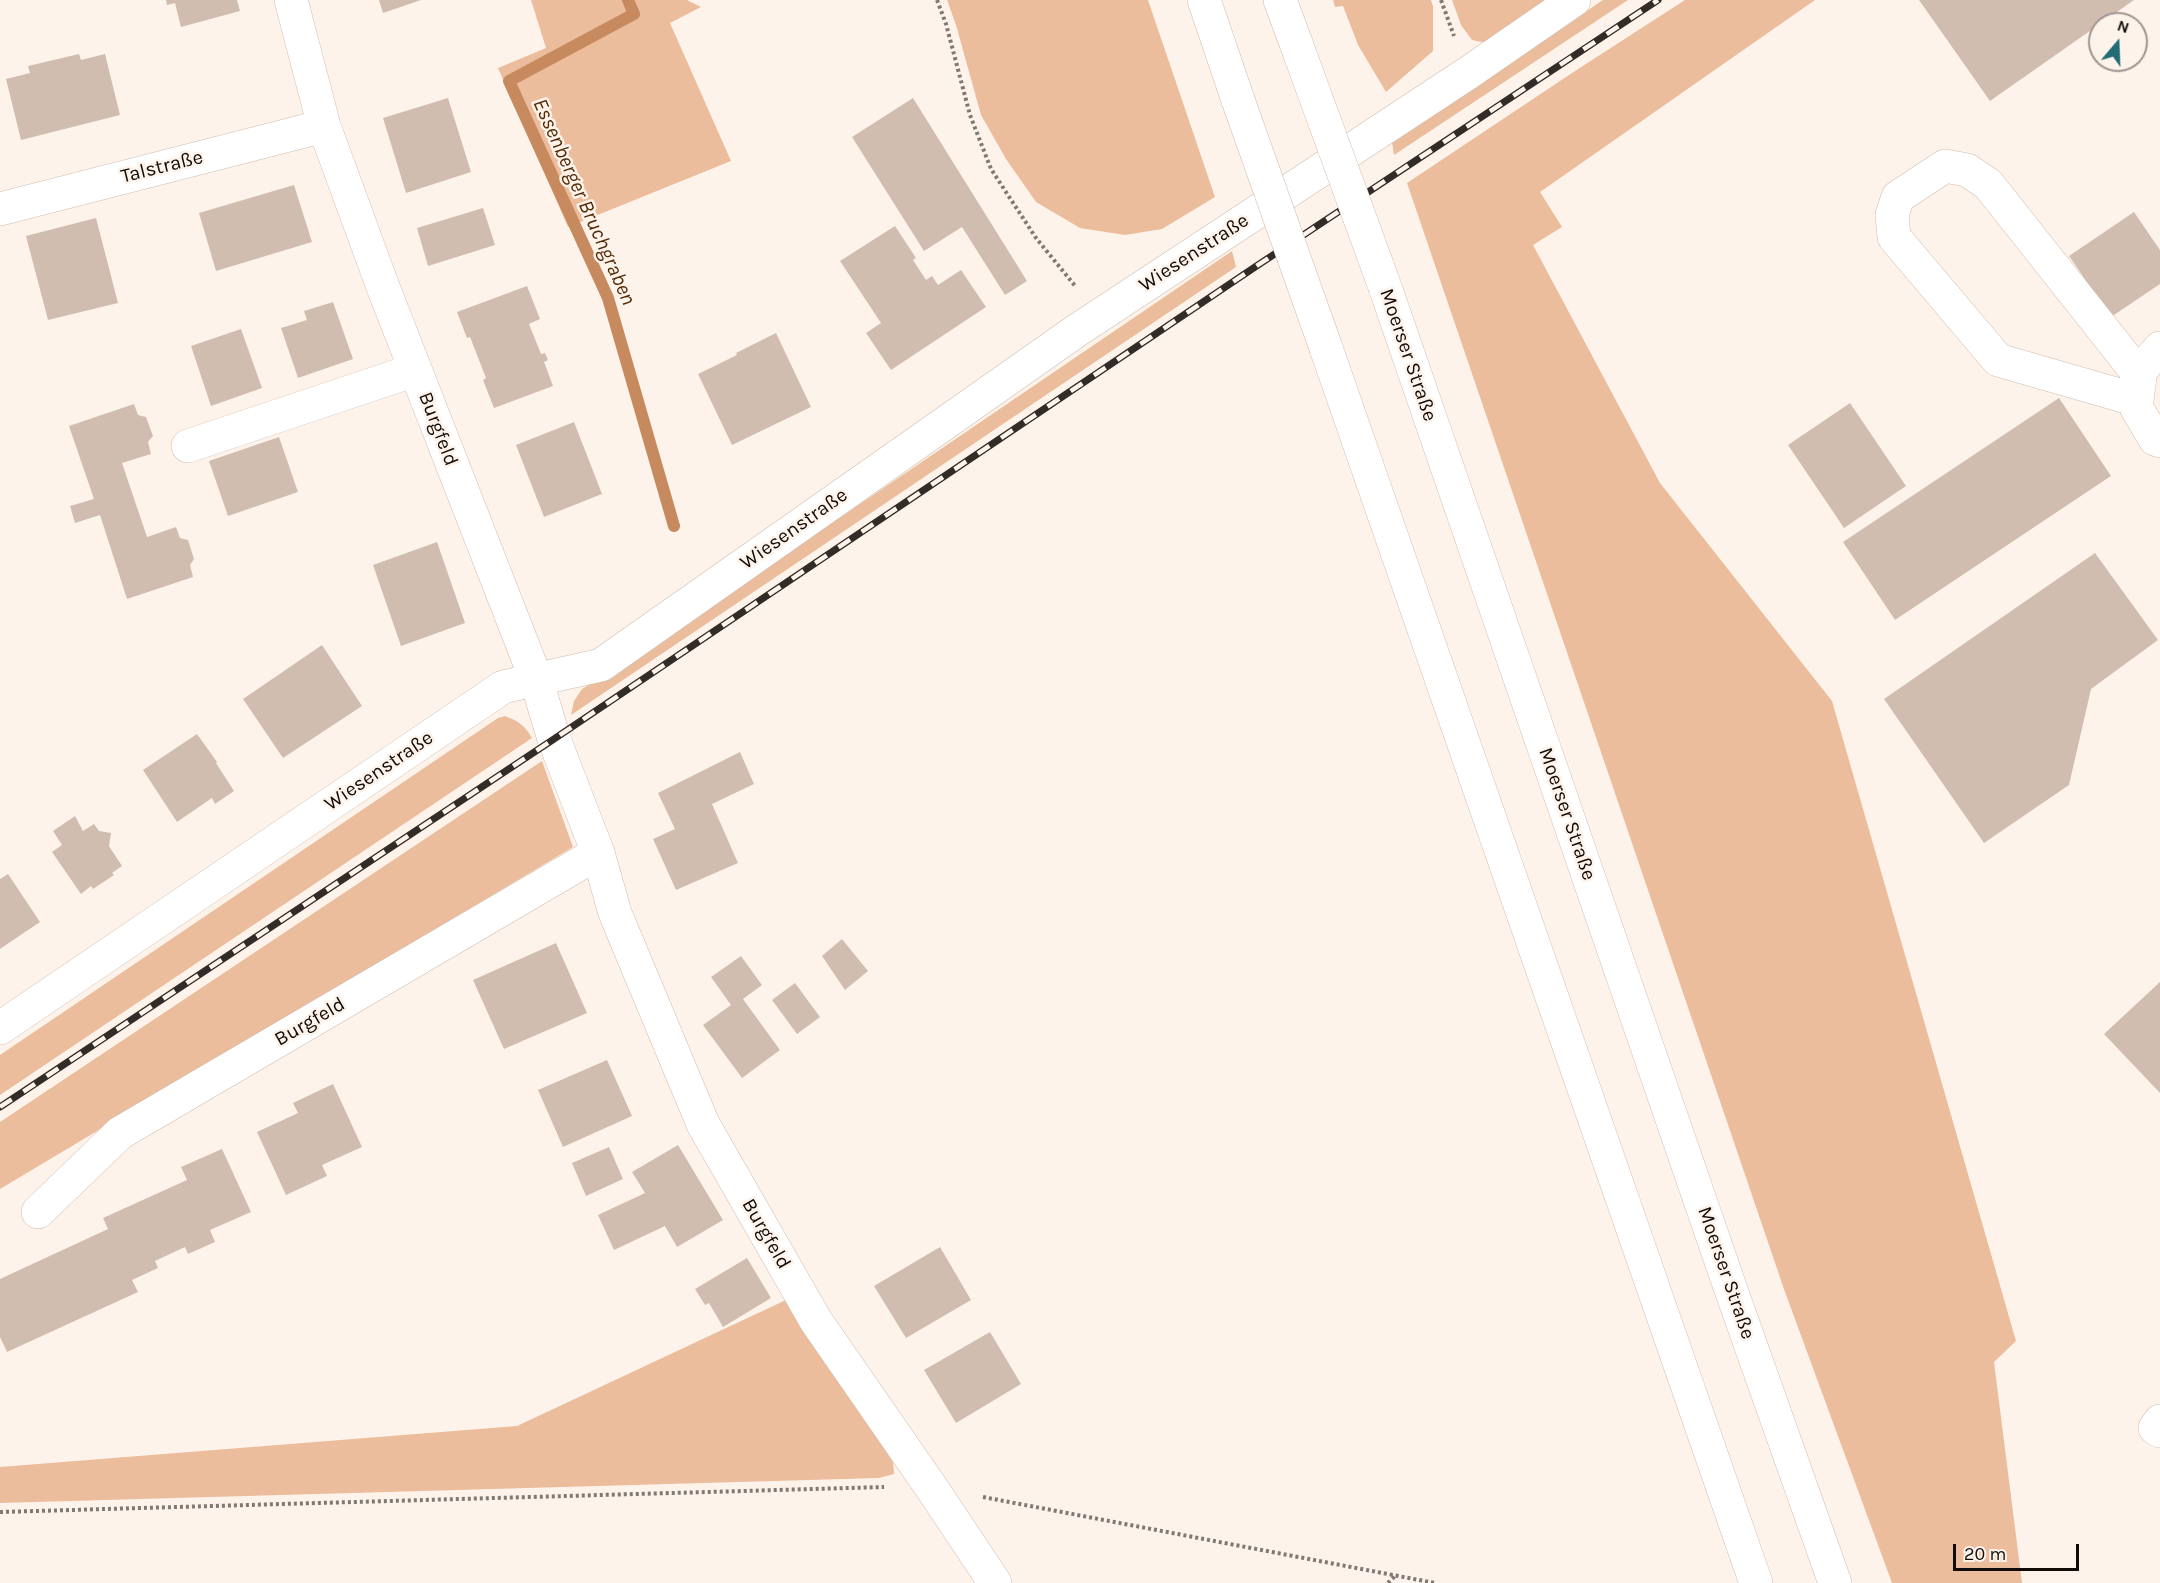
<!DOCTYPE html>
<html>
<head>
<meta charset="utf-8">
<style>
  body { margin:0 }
  #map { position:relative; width:2160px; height:1583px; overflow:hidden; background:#fef3ea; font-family:Karla,sans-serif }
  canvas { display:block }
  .north { position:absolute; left:2088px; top:12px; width:60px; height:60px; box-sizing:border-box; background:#fef3ea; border:2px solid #9f968f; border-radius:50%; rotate:19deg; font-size:16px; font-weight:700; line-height:24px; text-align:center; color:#110b07 }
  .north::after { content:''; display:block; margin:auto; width:21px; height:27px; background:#226c75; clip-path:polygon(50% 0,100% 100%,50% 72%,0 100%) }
  .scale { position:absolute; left:1953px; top:1544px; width:126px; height:27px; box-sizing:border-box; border:3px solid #110b07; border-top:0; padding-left:8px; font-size:18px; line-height:21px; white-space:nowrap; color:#110b07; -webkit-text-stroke:4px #fef3ea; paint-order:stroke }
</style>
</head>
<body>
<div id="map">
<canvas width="2160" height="1583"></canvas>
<div class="north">N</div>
<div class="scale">20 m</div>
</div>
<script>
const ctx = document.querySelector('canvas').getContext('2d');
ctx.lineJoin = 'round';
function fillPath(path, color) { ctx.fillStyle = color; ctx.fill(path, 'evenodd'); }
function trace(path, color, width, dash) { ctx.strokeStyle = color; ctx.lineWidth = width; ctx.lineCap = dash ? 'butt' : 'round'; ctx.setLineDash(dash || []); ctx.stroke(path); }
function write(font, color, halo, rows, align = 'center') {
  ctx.font = font + ' Karla,sans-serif'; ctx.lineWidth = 5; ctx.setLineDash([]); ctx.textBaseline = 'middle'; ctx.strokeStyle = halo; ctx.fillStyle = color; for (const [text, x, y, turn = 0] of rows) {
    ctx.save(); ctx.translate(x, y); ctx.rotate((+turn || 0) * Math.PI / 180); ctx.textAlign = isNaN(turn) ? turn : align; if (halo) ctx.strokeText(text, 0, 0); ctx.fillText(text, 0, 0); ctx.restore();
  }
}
const green = new Path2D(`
  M 531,0 L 687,0 L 701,7 L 670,23 L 731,161 L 568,227 L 498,68 L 546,48 Z
  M 947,0 L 1148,0 L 1215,197 L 1162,229 L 1125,235 L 1080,228 L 1036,202 L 1006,159 L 981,115 L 956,25 Z
  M 1333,0 L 1431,0 L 1433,6 L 1433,51 L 1386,92 L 1358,45 L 1343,6 L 1335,7 Z
  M 1452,0 L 1550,0 L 1486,43 L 1472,40 L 1461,25 Z
  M 1603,0 L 1628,0 L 1394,155 L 1392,142 Z
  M 1685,0 L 1815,0 L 1540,192 L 1562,227 L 1533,245 L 1660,483 L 1832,701 L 2016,1341 L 1994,1362 L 2022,1583 L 1892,1583 L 1785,1292 L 1407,183 L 1572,73 Z
  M 1232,251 L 1236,267 L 571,715 L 574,701 L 582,689 L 632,659 Z
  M 505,716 C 519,721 525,726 532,738 L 0,1095 L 0,1055 L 498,718 Z
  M 542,761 L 573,847 L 0,1189 L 0,1122 Z
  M 788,1299 L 893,1462 L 894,1474 L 879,1478 L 0,1503 L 0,1467 L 517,1426 Z`);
const stream = new Path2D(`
  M 628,0 L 634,14 L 509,81 L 608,298 L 674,526`);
const building = new Path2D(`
  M 166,0 L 237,0 L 240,11 L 181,27 L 175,3 L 167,5 Z
  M 379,0 L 421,0 L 383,13 Z
  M 1919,0 L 2134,0 L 1990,101 Z
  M 79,54 L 81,60 L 105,54 L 120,115 L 21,140 L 6,79 L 30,73 L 28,66 Z
  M 448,98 L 471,172 L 406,193 L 383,118 Z
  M 913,98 L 1027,281 L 1005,295 L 962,227 L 924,251 L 852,137 Z
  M 294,185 L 312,242 L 216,271 L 199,213 Z
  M 483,208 L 495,245 L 428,266 L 417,228 Z
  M 2134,212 L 2160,250 L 2160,284 L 2111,317 L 2069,256 Z
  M 96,218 L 118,303 L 48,320 L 26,236 Z
  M 895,226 L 916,258 L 913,260 L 926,280 L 932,276 L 938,285 L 961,270 L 986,307 L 891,370 L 866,333 L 881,323 L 840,261 Z
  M 527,286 L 540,319 L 529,324 L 541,354 L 545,353 L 548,360 L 544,362 L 553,386 L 494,408 L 483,380 L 486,378 L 470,337 L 467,338 L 457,312 Z
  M 333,302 L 353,359 L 298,378 L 281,328 L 307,320 L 304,311 Z
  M 241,329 L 262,388 L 211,406 L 191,346 Z
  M 776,333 L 811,407 L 732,445 L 698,374 L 737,355 L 736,353 Z
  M 2059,398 L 2111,476 L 1895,620 L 1843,542 Z
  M 1850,403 L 1906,486 L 1844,528 L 1788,445 Z
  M 134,404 L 138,415 L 146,417 L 153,436 L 148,442 L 151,454 L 122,463 L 147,537 L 176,527 L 180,538 L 188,540 L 194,559 L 190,565 L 193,577 L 127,599 L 100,515 L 75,523 L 70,506 L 94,499 L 69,426 Z
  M 574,422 L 602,494 L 544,517 L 516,445 Z
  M 279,437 L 298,492 L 228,516 L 209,461 Z
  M 437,542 L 465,623 L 401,646 L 373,565 Z
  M 2095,553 L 2158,640 L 2091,689 L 2069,785 L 1984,843 L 1884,699 Z
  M 322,645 L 362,706 L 283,758 L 243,699 Z
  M 197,734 L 217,762 L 216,763 L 234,791 L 215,804 L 212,798 L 177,822 L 143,770 Z
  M 740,752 L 754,784 L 712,804 L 738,863 L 676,890 L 653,839 L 675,829 L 658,793 Z
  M 75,816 L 83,831 L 94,824 L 99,831 L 111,833 L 109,846 L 122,866 L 112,873 L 114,875 L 93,889 L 91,886 L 81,894 L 52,852 L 62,845 L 53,831 Z
  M 8,874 L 40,922 L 0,949 L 0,879 Z
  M 842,939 L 868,971 L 845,990 L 822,956 Z
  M 556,943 L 587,1013 L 504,1049 L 473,980 Z
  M 741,956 L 762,985 L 743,999 L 780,1050 L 742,1078 L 703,1025 L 731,1005 L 711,977 Z
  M 2160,982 L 2160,1093 L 2104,1034 Z
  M 795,983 L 820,1017 L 797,1034 L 772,1000 Z
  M 607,1060 L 632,1116 L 563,1147 L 538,1090 Z
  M 333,1084 L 362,1147 L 322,1165 L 327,1176 L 286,1195 L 257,1132 L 298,1113 L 293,1103 Z
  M 678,1145 L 723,1220 L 677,1247 L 665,1226 L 614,1250 L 598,1215 L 645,1193 L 632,1172 Z
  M 609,1147 L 623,1179 L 586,1196 L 572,1163 Z
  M 222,1149 L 251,1212 L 210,1230 L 215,1242 L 188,1254 L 185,1247 L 155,1261 L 158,1268 L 132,1280 L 138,1292 L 7,1352 L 0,1337 L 0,1279 L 108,1229 L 103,1218 L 187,1180 L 181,1167 Z
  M 940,1247 L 971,1300 L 906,1338 L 874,1286 Z
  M 747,1258 L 771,1298 L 723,1327 L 709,1303 L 705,1305 L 695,1289 Z
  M 990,1332 L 1021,1384 L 956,1423 L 924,1370 Z`);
const path = new Path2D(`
  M 937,0 L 946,24 L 970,115 L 991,169 L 1036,238 L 1076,287
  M 1441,0 L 1454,36
  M 983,1497 L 1435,1583
  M 0,1512 L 884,1487
  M 1388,1583 L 1395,1576`);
const minor = new Path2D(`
  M 291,0 L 324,126 L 383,287 L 536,679 L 554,739 L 598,853 L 615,913 L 703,1124 L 816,1321 L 931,1487 L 995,1583
  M 0,209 L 324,126
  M 2160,348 L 2141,370 L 2136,407 L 2155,439 L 2160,441
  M 2137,400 L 1998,360 L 1894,237 L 1892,215 L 1898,197 L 1945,166 L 1967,170 L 1988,184 L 2140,376
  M 188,446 L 415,370
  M 0,1028 L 503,687 L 601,665 L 1076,331 L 1468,73 L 1574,0
  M 38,1212 L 120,1133 L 598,853
  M 2160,1421 L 2155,1428 L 2160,1431`);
const highway = new Path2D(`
  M 1204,0 L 1238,100
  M 1280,0 L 1297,46
  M 1385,287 L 1730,1287 L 1835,1583
  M 1326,348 L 1756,1583`);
const rail = new Path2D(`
  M 0,1107 L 554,739 L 1255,267 L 1658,0`);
const highwayBridge = new Path2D(`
  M 1297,46 L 1385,287
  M 1238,100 L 1326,348`);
const streetNames = [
  ["Talstraße",162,167,-14],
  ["Wiesenstraße",1194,253,-33],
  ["Moerser Straße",1408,355,71],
  ["Burgfeld",438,429,69],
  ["Wiesenstraße",794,529,-35],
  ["Wiesenstraße",379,771,-34],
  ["Moerser Straße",1567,814,71],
  ["Burgfeld",310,1022,-30],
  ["Burgfeld",766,1234,60],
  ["Moerser Straße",1726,1273,71]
];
const waterNames = [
  ["Essenberger Bruchgraben",584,202,66]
];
fillPath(green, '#ebbd9c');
trace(stream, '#c78a5e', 12);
fillPath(building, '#d0bdb0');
trace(minor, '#cebcaf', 34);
trace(highway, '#cebcaf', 34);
trace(path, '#807872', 4, [3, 3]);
trace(minor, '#fff', 33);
trace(highway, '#fff', 33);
trace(rail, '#322b27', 7);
trace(rail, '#fef3ea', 4.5, [14]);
trace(highwayBridge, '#cebcaf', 34, []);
trace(highwayBridge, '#fff', 33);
write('20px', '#110b07', '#fef3ea', streetNames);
write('italic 21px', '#522a06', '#fef3ea', waterNames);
</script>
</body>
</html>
